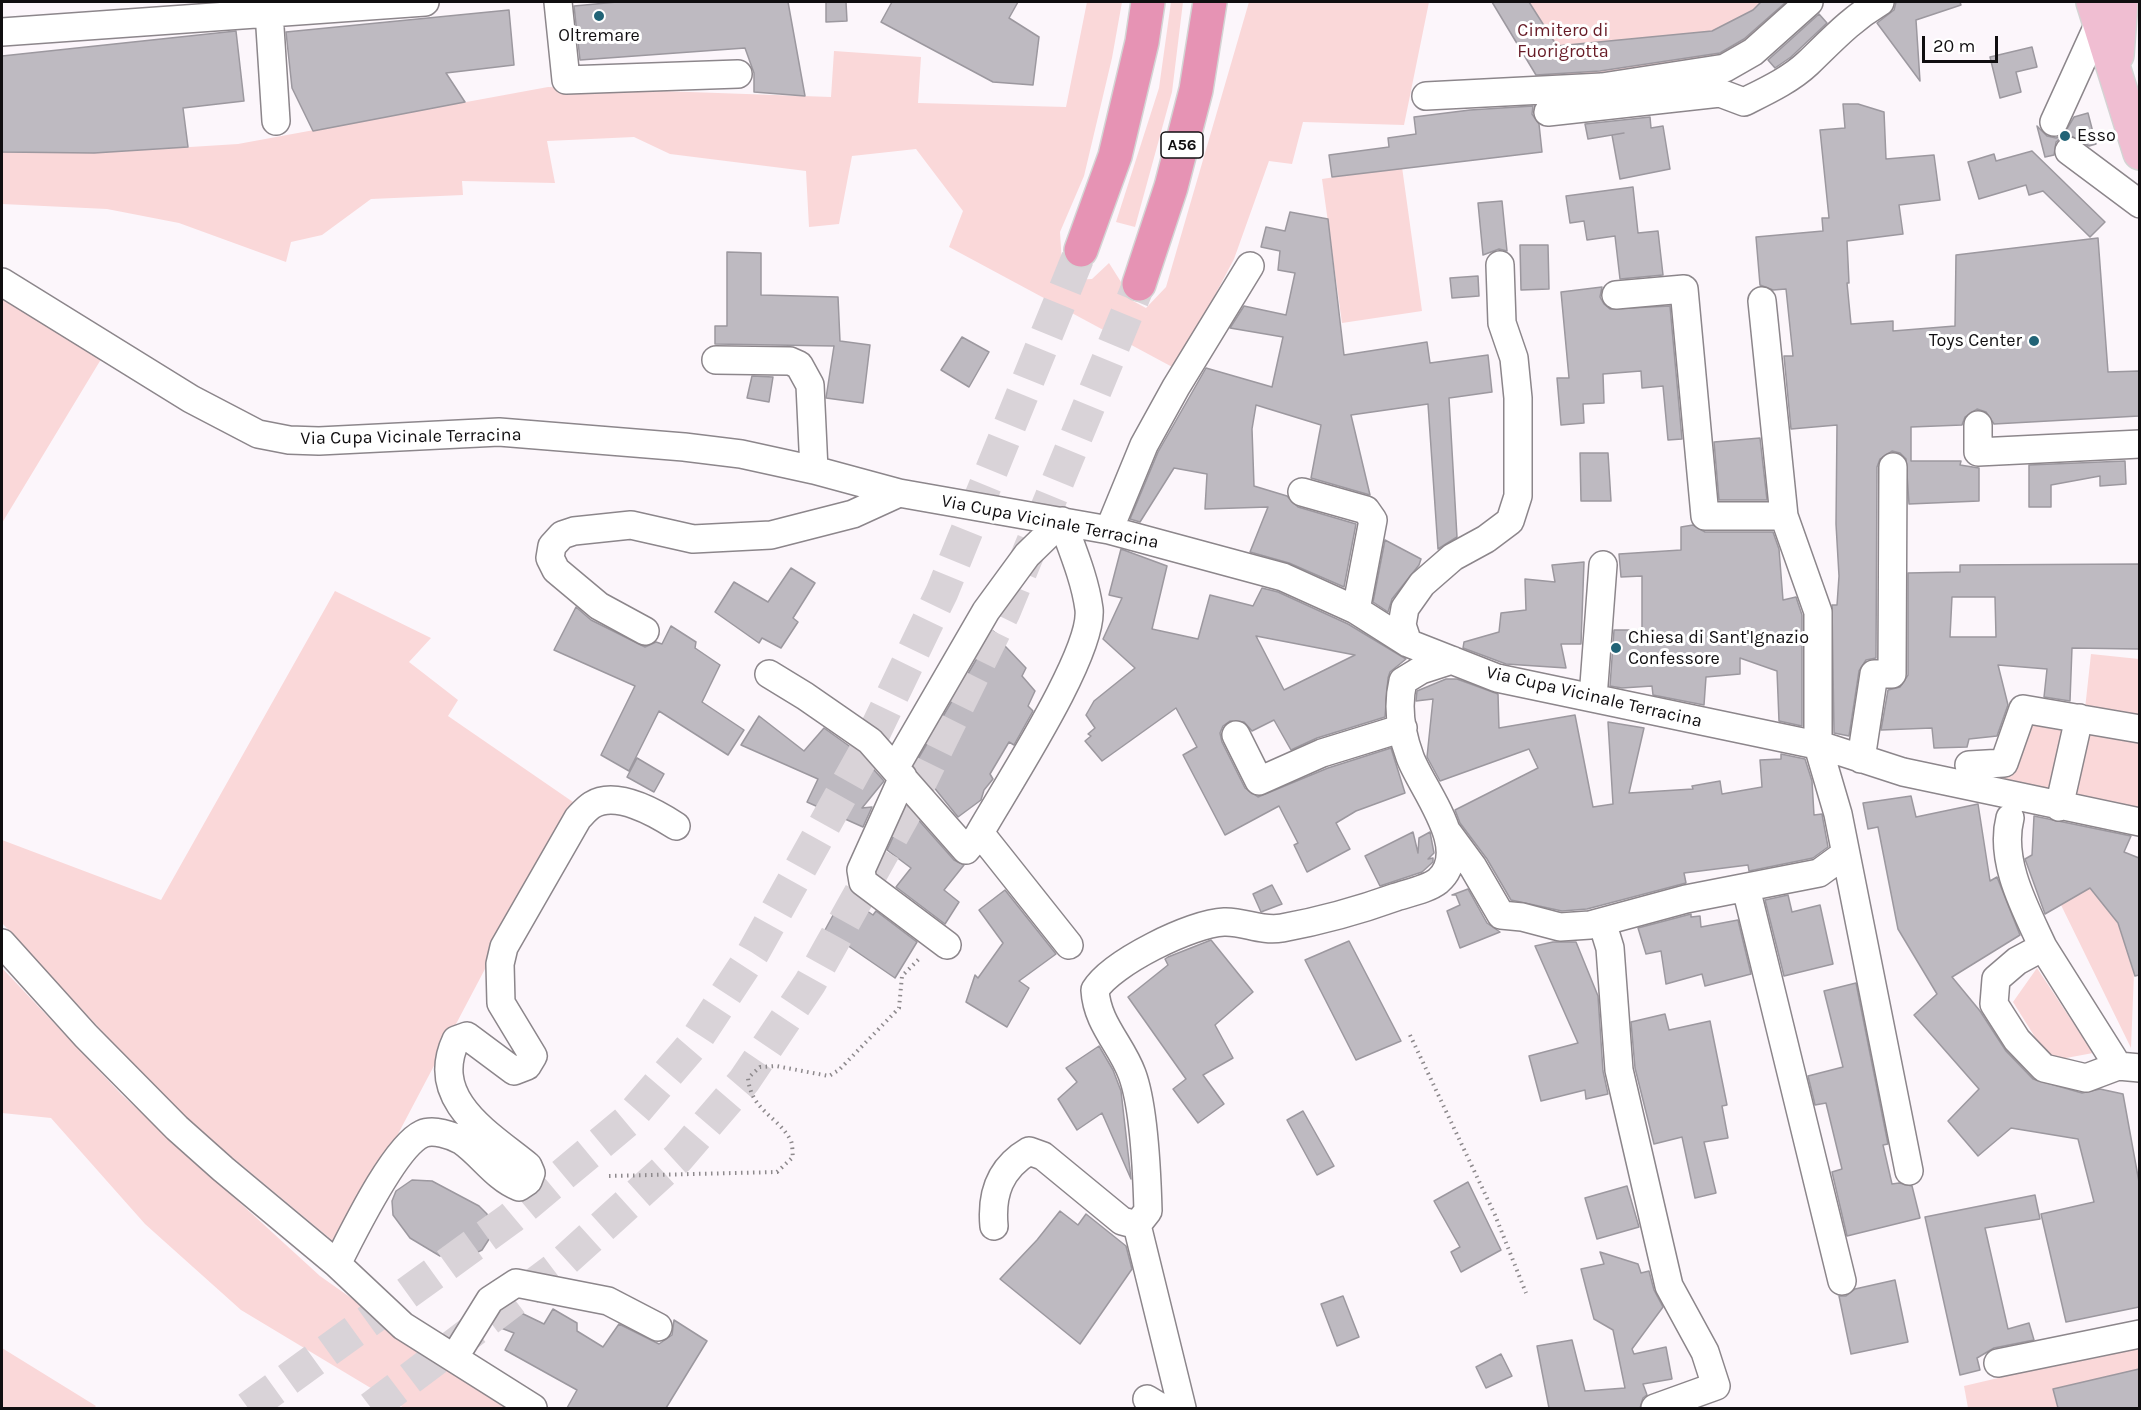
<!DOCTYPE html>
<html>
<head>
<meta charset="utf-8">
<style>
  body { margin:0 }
  #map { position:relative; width:2141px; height:1410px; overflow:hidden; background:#fcf6fb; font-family:Karla,sans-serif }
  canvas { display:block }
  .frame { position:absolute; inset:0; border:3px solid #100e10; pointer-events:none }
  .scale { position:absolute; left:1922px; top:36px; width:76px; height:27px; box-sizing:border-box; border:3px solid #100e10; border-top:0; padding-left:8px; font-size:18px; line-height:21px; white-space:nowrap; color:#100e10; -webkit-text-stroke:4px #fff; paint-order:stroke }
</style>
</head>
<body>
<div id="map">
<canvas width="2141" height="1410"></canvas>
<div class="frame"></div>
<div class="scale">20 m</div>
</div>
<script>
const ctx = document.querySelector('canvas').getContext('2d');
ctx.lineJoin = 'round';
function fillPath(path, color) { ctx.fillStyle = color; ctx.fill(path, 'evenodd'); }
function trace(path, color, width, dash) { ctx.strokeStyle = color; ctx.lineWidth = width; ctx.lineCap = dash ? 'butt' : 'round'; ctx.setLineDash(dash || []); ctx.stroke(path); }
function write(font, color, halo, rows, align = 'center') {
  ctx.font = font + ' Karla,sans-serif'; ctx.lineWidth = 6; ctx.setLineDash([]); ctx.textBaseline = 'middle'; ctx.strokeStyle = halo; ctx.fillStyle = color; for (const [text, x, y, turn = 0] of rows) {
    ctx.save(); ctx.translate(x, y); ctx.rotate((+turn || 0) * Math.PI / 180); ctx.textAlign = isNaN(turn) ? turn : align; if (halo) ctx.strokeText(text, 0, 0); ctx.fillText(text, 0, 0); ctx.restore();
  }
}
const green = new Path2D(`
  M 1087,2 L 1122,2 L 1112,58 L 1084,176 L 1060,232 L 1062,264 L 1071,280 L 1092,279 L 1109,263 L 1133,301 L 1146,308 L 1166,287 L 1249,2 L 1429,2 L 1404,125 L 1303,122 L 1292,164 L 1269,161 L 1234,259 L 1176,369 L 949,247 L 963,211 L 916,149 L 852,156 L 839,224 L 809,227 L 806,171 L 670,154 L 634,137 L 547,141 L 555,183 L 462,181 L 463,195 L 371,199 L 322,235 L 291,242 L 286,262 L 179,223 L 107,209 L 2,204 L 2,152 L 94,153 L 238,144 L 548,87 L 831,97 L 834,51 L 921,57 L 918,103 L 1066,107 Z
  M 1171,2 L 1183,2 L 1172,92 L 1135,227 L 1116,222 L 1159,88 Z
  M 1492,2 L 1793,2 L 1726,59 L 1543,84 Z
  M 1402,167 L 1422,311 L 1342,323 L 1322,179 Z
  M 2,294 L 103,356 L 2,523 Z
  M 335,591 L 431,638 L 409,662 L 458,700 L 448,716 L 573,802 L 339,1246 L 173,1108 L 2,923 L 2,840 L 161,900 Z
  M 2091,654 L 2139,659 L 2139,719 L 2085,709 Z
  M 2027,715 L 2070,725 L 2053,795 L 1980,781 Z
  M 2086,728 L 2139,735 L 2139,812 L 2071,797 Z
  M 2090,888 L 2118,923 L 2134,973 L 2131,1048 L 2061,905 Z
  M 2,968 L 122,1095 L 320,1276 L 507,1408 L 404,1408 L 241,1310 L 145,1224 L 51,1118 L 2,1113 Z
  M 2037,968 L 2093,1053 L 2050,1061 L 2013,1002 Z
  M 2139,1345 L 2139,1369 L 2054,1389 L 2058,1408 L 1968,1408 L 1964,1386 Z
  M 2,1348 L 96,1406 L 94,1408 L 2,1408 Z`);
const building = new Path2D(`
  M 617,2 L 788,2 L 805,96 L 754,92 L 754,73 L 745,48 L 580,60 L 574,6 Z
  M 826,2 L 846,2 L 847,21 L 826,22 Z
  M 892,2 L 1018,2 L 1009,18 L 1039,37 L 1033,85 L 993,82 L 881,22 Z
  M 1492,2 L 1529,2 L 1557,46 L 1712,31 L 1753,10 L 1761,2 L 1786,2 L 1744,39 L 1720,53 L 1600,71 L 1536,75 Z
  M 1896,2 L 1960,2 L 1961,5 L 1916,20 L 1920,81 L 1877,23 L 1894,10 Z
  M 509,10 L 514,65 L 446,73 L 465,102 L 313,131 L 292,88 L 286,32 Z
  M 1819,14 L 1827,23 L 1791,57 L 1775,68 L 1768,60 Z
  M 236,31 L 244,101 L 183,108 L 188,147 L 94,153 L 2,152 L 2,56 Z
  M 2032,47 L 2037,67 L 2016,72 L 2021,92 L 2000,98 L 1990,57 Z
  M 1843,104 L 1858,104 L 1884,112 L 1886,159 L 1934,155 L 1940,200 L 1899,205 L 1903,234 L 1847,241 L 1849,283 L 1847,283 L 1851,324 L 1893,321 L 1893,331 L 1955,326 L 1956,255 L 2098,238 L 2108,372 L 2139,371 L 2139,416 L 1994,424 L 1986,412 L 1977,409 L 1965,417 L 1962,425 L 1911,427 L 1911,461 L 1961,461 L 1960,465 L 1979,468 L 1979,501 L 1909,504 L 1906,459 L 1900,453 L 1892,451 L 1880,459 L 1877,467 L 1876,658 L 1866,660 L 1859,671 L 1849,736 L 1834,733 L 1832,605 L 1837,605 L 1839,576 L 1836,524 L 1837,425 L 1791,429 L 1784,356 L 1793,356 L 1786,289 L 1773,290 L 1760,285 L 1756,237 L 1823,231 L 1822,218 L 1829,218 L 1820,130 L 1845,128 Z
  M 1533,106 L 1532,114 L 1539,124 L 1542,152 L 1332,177 L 1329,155 L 1389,147 L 1388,138 L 1416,134 L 1414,117 L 1470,110 Z
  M 2088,113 L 2096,144 L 2089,146 L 2071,136 L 2063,136 L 2056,142 L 2054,155 L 2045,157 L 2037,126 L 2047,136 L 2056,138 L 2064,134 L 2074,117 Z
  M 1650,117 L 1651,128 L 1663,126 L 1670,169 L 1620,179 L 1612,135 L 1624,133 L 1588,139 L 1585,124 Z
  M 2032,151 L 2105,222 L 2090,237 L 2043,191 L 2029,195 L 2026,185 L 1979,199 L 1968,162 L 1994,154 L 1996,161 Z
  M 1633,187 L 1638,233 L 1658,231 L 1663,275 L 1620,279 L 1615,236 L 1587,240 L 1584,221 L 1570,223 L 1566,196 Z
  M 1502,201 L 1507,251 L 1499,249 L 1483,255 L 1478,203 Z
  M 1290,212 L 1328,219 L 1344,355 L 1427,342 L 1430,363 L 1488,355 L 1492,392 L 1449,398 L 1457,537 L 1438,549 L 1428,404 L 1351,415 L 1370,495 L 1311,478 L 1321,425 L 1256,405 L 1252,429 L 1254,486 L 1287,496 L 1298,507 L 1356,524 L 1344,587 L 1289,563 L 1250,552 L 1268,507 L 1205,509 L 1207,474 L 1174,468 L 1140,522 L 1130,519 L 1158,452 L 1206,368 L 1272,387 L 1283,337 L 1230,328 L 1244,306 L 1286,315 L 1295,273 L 1278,270 L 1280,251 L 1261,247 L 1266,227 L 1285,231 Z
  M 1520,245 L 1548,245 L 1549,289 L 1521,290 Z
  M 727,252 L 761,253 L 761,295 L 838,297 L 840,341 L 870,345 L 863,403 L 826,398 L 834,346 L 715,344 L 715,326 L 727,326 Z
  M 1478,276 L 1479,296 L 1452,298 L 1450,278 Z
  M 1602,287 L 1600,297 L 1604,304 L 1610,309 L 1670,306 L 1682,439 L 1668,440 L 1663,386 L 1642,388 L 1641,371 L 1603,374 L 1604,403 L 1583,404 L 1584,423 L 1561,425 L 1557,378 L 1569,378 L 1561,292 Z
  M 962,337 L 989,352 L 969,387 L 941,370 Z
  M 752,376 L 773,377 L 769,402 L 747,398 Z
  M 1760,438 L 1767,500 L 1719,500 L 1714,442 Z
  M 1580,453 L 1608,453 L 1611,501 L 1581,501 Z
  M 2125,461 L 2126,484 L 2100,486 L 2100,476 L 2051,485 L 2051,507 L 2029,507 L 2029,465 Z
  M 1693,525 L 1705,532 L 1773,532 L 1779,549 L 1783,600 L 1796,597 L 1802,615 L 1802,726 L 1779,721 L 1777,671 L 1740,658 L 1740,674 L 1706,677 L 1704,705 L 1653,695 L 1652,686 L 1622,688 L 1610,686 L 1614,630 L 1642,630 L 1642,576 L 1621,577 L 1619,554 L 1681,550 L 1681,527 Z
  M 1385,540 L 1421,559 L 1419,565 L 1392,599 L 1388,612 L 1373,602 Z
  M 1121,549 L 1167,566 L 1152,629 L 1198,639 L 1210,595 L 1253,606 L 1262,588 L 1278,592 L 1348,624 L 1406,659 L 1390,672 L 1388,678 L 1385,717 L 1317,738 L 1291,750 L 1274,720 L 1252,731 L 1244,722 L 1230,721 L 1223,726 L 1220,733 L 1222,742 L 1245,788 L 1258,797 L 1328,768 L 1391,748 L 1405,793 L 1356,811 L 1336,823 L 1350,849 L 1307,872 L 1294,845 L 1298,843 L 1279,806 L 1225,835 L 1183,755 L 1197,747 L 1176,708 L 1102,761 L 1085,741 L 1091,736 L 1088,734 L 1095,728 L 1086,715 L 1094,701 L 1135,668 L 1103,639 L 1122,598 L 1109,595 ZM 1256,636 L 1355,655 L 1284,690 Z
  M 1584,562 L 1581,644 L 1561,644 L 1566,668 L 1506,664 L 1463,648 L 1464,642 L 1499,632 L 1501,613 L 1526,610 L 1525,579 L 1555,582 L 1552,565 Z
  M 2139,564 L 2139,649 L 2072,648 L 2070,701 L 2044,697 L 2047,669 L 1998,665 L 2008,705 L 1997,736 L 1969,739 L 1967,747 L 1934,748 L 1932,728 L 1881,730 L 1888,690 L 1900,687 L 1908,675 L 1908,573 L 1960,572 L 1960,565 ZM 1952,597 L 1995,597 L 1996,637 L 1950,637 Z
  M 791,568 L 815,583 L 793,618 L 798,622 L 781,648 L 762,638 L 759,643 L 715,612 L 734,582 L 768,602 Z
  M 576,607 L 591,620 L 645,647 L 656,642 L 662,644 L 671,626 L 696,642 L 695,648 L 720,665 L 702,702 L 744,730 L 728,755 L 659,711 L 629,771 L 601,755 L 635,686 L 554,650 Z
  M 993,631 L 1001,637 L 1005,646 L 1026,668 L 1022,676 L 1035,691 L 1028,706 L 1033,711 L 1014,745 L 1009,742 L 990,774 L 993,779 L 984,790 L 981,800 L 958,817 L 915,764 Z
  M 1446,679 L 1457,679 L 1498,694 L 1499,728 L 1575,715 L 1593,807 L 1613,804 L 1608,722 L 1644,728 L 1629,793 L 1693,789 L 1692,786 L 1720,781 L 1722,794 L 1762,787 L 1760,760 L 1781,759 L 1781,754 L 1805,759 L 1812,781 L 1814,815 L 1822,814 L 1828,847 L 1813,858 L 1749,871 L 1748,865 L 1684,873 L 1686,883 L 1587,909 L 1562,911 L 1511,900 L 1487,859 L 1460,823 L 1455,810 L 1538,768 L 1529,749 L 1440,781 L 1427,757 L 1433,699 L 1416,701 L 1417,691 Z
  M 759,716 L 804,751 L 824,728 L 859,753 L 884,781 L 862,808 L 872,807 L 863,827 L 807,802 L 818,779 L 741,745 Z
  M 637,758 L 664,774 L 654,792 L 627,777 Z
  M 1911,796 L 1916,817 L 1978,804 L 1990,881 L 1997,877 L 2020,935 L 1952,977 L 1980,1011 L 2006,1051 L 2033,1079 L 2082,1093 L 2100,1089 L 2123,1094 L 2139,1182 L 2139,1307 L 2066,1322 L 2041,1214 L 2094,1202 L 2078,1139 L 2011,1128 L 1978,1156 L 1948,1121 L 1979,1089 L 1914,1015 L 1937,994 L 1898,929 L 1878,827 L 1868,829 L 1863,803 Z
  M 907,807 L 954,860 L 964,865 L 944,890 L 959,902 L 945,924 L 896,887 L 911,868 L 887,850 Z
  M 2034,816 L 2131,836 L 2124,852 L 2139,858 L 2139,975 L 2135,976 L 2118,923 L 2090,888 L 2045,914 L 2025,859 L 2032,855 Z
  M 1413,832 L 1418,853 L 1419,838 L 1430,832 L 1434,853 L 1428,859 L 1433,858 L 1433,862 L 1422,872 L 1380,886 L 1365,856 Z
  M 1272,885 L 1282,904 L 1261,912 L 1253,894 Z
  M 1468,889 L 1487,923 L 1500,932 L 1460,948 L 1447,911 L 1460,905 L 1456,895 L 1452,895 Z
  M 1005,890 L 1056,954 L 1019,981 L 1029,988 L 1007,1027 L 966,1002 L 975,975 L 978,978 L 1003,943 L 979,910 Z
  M 844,895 L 873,915 L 876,911 L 917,942 L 895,978 L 825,930 Z
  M 1788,895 L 1792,912 L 1820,905 L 1833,964 L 1784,976 L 1765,900 Z
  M 1691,914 L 1691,917 L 1700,916 L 1701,927 L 1738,920 L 1751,974 L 1705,986 L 1702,974 L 1666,984 L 1661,951 L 1646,954 L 1638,928 Z
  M 1211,940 L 1253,992 L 1215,1025 L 1233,1058 L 1203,1075 L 1224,1104 L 1198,1123 L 1173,1089 L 1186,1079 L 1128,997 L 1168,965 L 1165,959 L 1168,957 Z
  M 1349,941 L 1401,1041 L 1356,1060 L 1305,960 Z
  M 1553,942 L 1576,942 L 1598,996 L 1603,1071 L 1608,1094 L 1586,1099 L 1585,1090 L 1541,1101 L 1529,1056 L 1578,1043 L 1535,946 Z
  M 1856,983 L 1888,1144 L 1883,1145 L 1892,1184 L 1899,1183 L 1912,1186 L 1920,1218 L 1847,1236 L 1832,1172 L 1842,1169 L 1826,1103 L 1815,1105 L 1808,1076 L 1843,1067 L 1824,991 Z
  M 1665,1014 L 1669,1030 L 1710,1021 L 1727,1105 L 1722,1106 L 1728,1138 L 1704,1142 L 1716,1193 L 1695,1198 L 1682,1137 L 1654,1144 L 1635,1068 L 1631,1022 Z
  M 1099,1046 L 1113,1070 L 1121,1091 L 1131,1179 L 1102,1113 L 1077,1130 L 1058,1099 L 1077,1082 L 1066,1068 Z
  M 1303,1111 L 1334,1166 L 1317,1175 L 1287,1120 Z
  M 412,1180 L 432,1181 L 479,1206 L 487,1214 L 491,1236 L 482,1250 L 466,1258 L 443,1253 L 440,1256 L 410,1238 L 393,1215 L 392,1201 L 396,1191 Z
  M 1468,1182 L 1501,1250 L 1461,1272 L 1451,1252 L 1460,1247 L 1434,1201 Z
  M 1627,1186 L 1639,1227 L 1597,1239 L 1585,1198 Z
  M 2035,1195 L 2040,1219 L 1985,1228 L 2008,1329 L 2029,1323 L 2034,1340 L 1994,1348 L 1977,1358 L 1980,1370 L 1960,1375 L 1925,1217 Z
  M 1060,1211 L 1078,1225 L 1086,1214 L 1126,1246 L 1132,1269 L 1080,1344 L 1000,1279 L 1037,1240 Z
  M 1600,1252 L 1638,1264 L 1641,1273 L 1649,1271 L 1654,1290 L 1663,1307 L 1632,1349 L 1634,1354 L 1666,1347 L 1672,1379 L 1643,1384 L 1647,1395 L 1643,1398 L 1640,1408 L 1549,1408 L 1537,1346 L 1572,1340 L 1585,1391 L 1625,1388 L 1613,1330 L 1594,1319 L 1581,1269 L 1604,1264 Z
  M 1895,1280 L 1908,1342 L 1851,1354 L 1839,1296 L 1846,1296 L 1855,1289 Z
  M 1343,1296 L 1359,1337 L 1337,1346 L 1321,1304 Z
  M 513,1309 L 544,1324 L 553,1309 L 577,1323 L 577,1331 L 603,1347 L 619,1324 L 659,1344 L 672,1335 L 674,1320 L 707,1341 L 666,1408 L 567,1408 L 577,1390 L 505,1350 L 514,1333 L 501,1328 Z
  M 1501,1354 L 1512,1376 L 1486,1388 L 1476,1367 Z
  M 2139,1369 L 2139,1408 L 2058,1408 L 2053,1389 Z`);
const highwayTunnel = new Path2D(`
  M 248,1408 L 511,1218 L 627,1121 L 694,1043 L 753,953 L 865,752 L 942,592 L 1081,250
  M 371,1408 L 560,1265 L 678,1158 L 744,1081 L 810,983 L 906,811 L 1004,612 L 1139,284`);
const path = new Path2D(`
  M 1410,1035 L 1495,1215 L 1526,1293
  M 609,1176 L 777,1172 L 793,1157 C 792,1152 793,1143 790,1139 C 776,1115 751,1110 748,1078 L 760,1067 L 776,1066 L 829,1076 L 839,1070 L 899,1008 L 902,976 L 921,957`);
const minor = new Path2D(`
  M 558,2 L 566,80 L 738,74
  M 269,12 L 276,121
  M 2,32 L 425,2
  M 1426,96 L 1602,87 L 1725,68 L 1753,52 L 1809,2
  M 1548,112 L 1720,93 L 1744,102 C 1766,91 1790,80 1808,63 C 1833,39 1850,20 1880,2
  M 2054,122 L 2100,21
  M 2069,151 L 2140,204
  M 2,282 L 191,399 L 258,434 L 289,440 L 319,441 L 499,432 L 684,447 L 741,454 L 814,470 L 899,493 L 1109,530 L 1283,577 L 1356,610 L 1408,643 L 1497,678 L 1826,747 L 1903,772 L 2140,822
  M 1616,295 L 1684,289 L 1705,516 L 1784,516 L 1818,612 L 1818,746 L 1838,814 L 1909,1171
  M 1762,301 L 1784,516
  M 716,360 L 790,361 L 799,365 L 810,385 L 814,470
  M 1978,425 L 1978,452 L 2140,444
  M 1302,492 L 1366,510 L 1373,520 L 1356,610
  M 1109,530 L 1144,445 L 1176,387 L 1250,266
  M 645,631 L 599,606 L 556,570 L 550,558 L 552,546 L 562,535 L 574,531 L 631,525 L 693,539 L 771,535 L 853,514 L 899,493
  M 1408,643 L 1402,625 L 1405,608 L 1422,584 L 1453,557 L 1486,539 L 1510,521 L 1518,496 L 1518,398 L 1514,358 L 1502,323 L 1500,265
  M 769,674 L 805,696 L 870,741 L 966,850 L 978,836 C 1003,791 1094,654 1089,609 C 1085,579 1072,549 1062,521 L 1027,555 L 986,611 L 895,768
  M 1593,698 L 1603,565
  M 1236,735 L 1259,781 L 1322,753 L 1403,728
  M 1861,759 L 1874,674 L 1892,674 L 1893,467
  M 1969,765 L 2004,763 L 2023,709 L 2140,729
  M 903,777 L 861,870 L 863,882 L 947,945
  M 2059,807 L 2079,718
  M 2010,818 C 1999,861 2025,908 2043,947
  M 980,833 L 1069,945
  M 1448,833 L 1473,867 L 1501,915 L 1522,917 L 1560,927 L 1590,925 L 1686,899 L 1819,873 L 1845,854
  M 1746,888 L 1842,1281
  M 1602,922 L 1610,948 L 1619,1070 L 1669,1286 L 1705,1352 L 1716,1386 L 1655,1408
  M 2,943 L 86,1036 L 177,1128 L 223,1169 L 337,1264 L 403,1326 L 533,1408
  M 2118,1066 L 2043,947 L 2017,961 L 1996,979 L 1994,1004 L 2017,1040 L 2044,1068 L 2086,1078 L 2118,1066 L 2140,1068
  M 1137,1225 L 1182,1408
  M 994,1226 C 991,1194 1000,1168 1029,1151 L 1043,1156 L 1122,1221 L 1137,1225 L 1148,1211 C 1147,1175 1144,1106 1132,1074 C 1121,1044 1097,1024 1095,990 C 1111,963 1192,923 1224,922 C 1244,921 1261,932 1282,928 C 1320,921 1360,910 1396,897 C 1408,893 1428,889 1438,881 C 1474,850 1421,788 1410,757 C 1401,733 1397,706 1403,681 L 1421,670 L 1452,660
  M 337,1264 C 352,1235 394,1147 422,1134 C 433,1129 452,1135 462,1141 C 482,1155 496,1178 519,1187 L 528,1181 L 531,1173 L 528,1166 C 489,1134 428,1100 456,1040 L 467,1036 L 514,1071 L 527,1066 L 533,1056 L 501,1003 L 500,964 L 504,947 L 578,818 C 582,814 587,808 592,805 C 616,790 656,813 676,826
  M 454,1358 L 490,1300 L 516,1283 L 608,1301 L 658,1327
  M 1998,1363 L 2140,1334
  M 1147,1399 L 1162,1408`);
const major = new Path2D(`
  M 2093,2 L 2140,153
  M 2117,55 L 2121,2`);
const highway = new Path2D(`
  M 1081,250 L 1115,156 L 1142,42 L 1148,2
  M 1139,284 L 1171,187 L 1196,90 L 1210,2`);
const markers = [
  [599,16,6,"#216376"],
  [2065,136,6,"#216376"],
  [2034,341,6,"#216376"],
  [1616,648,6,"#216376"]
];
const shields = [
  [1182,145,42]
];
const shieldNames = [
  ["A56",1182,145]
];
const parkNames = [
  ["Cimitero di",1563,31],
  ["Fuorigrotta",1563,52]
];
const poiNames = [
  ["Oltremare",599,36,"center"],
  ["Esso",2077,136],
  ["Toys Center",2022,341,"right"],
  ["Chiesa di Sant'Ignazio",1628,638],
  ["Confessore",1628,659]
];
const streetNames = [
  ["Via Cupa Vicinale Terracina",411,437,-1],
  ["Via Cupa Vicinale Terracina",1050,522,11],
  ["Via Cupa Vicinale Terracina",1594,697,13]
];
fillPath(green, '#fad8d9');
fillPath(building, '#bebac1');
trace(building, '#9c989f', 1.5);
trace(highwayTunnel, '#d9d3d8', 33, [33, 16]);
trace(minor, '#8c868b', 30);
trace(major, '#d4d4d4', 36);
trace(highway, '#d4d4d4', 36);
trace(path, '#8d898c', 4, [1.5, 4.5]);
trace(minor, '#fff', 27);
trace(major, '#f0bed2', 33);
trace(highway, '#e693b4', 33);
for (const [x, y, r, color] of markers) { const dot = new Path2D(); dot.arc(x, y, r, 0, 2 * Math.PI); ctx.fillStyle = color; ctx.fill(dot); trace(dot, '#fff', 2); }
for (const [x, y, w] of shields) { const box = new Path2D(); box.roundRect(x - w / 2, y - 13, w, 26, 4.5); ctx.fillStyle = '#fff'; ctx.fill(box); trace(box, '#100e10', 1.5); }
write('bold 16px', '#100e10', null, shieldNames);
write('18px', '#671b26', '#fff', parkNames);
write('18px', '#100e10', '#fff', poiNames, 'left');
write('18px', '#100e10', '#fff', streetNames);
</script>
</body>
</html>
